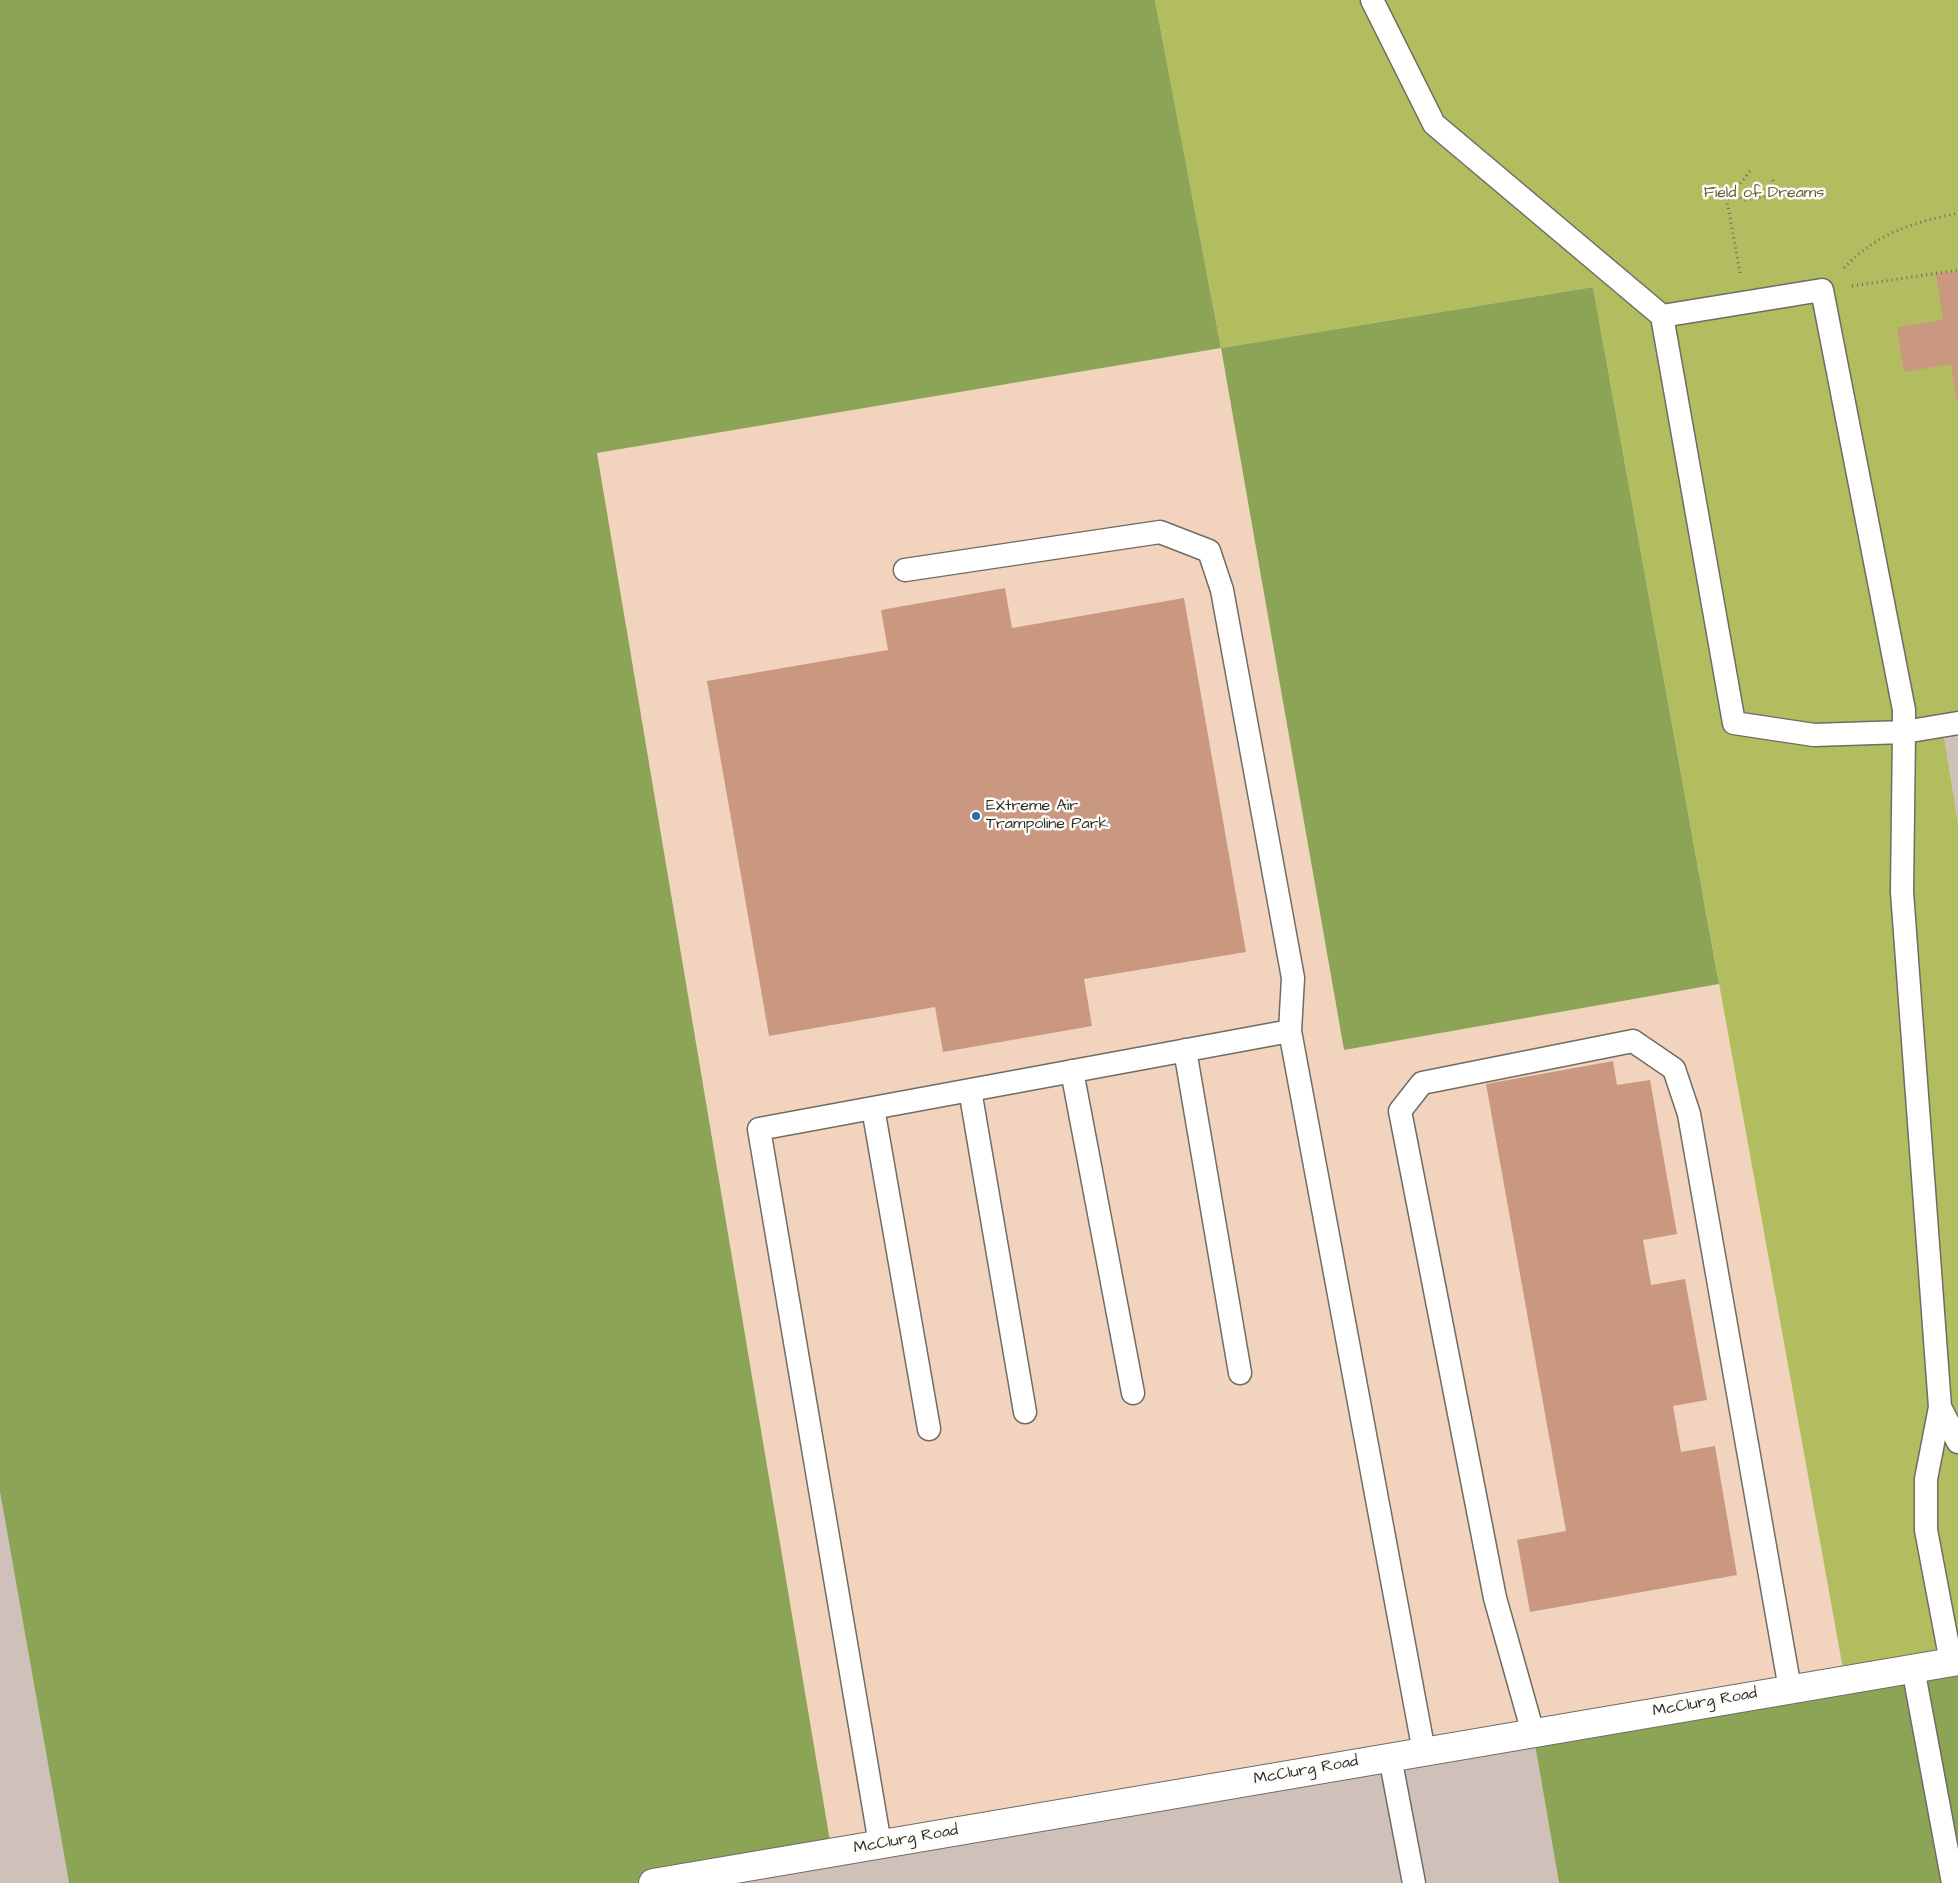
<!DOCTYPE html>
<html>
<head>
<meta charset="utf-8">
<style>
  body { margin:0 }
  canvas { display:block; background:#f3e5cc }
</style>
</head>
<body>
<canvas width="1958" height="1883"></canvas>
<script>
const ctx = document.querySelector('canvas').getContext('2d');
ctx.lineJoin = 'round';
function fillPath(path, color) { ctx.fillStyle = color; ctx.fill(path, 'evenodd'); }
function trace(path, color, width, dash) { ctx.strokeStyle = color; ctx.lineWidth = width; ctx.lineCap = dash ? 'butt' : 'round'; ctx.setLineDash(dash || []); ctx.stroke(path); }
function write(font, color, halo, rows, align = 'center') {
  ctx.font = font + ' "Architects Daughter",sans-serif'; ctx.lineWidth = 5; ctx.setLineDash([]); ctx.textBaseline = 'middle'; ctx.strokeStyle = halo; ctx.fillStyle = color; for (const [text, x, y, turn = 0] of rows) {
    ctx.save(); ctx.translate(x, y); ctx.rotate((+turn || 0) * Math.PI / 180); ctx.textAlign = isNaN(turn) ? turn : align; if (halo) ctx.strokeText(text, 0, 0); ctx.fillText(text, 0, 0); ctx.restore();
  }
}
const built = new Path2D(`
  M 1221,348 L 1344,1050 L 1719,984 L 1845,1680 L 832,1853 L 597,453 Z`);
const industrial = new Path2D(`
  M 1958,734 L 1958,823 L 1944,736 Z
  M 0,1492 L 69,1883 L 0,1883 Z
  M 1533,1733 L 1559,1883 L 653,1883 Z`);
const green = new Path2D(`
  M 1155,0 L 1958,0 L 1958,733 L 1944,736 L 1958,823 L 1958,1661 L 1845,1680 L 1593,287 L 1221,348 Z`);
const forest = new Path2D(`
  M 0,0 L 1155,0 L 1221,348 L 1593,287 L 1719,984 L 1344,1050 L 1221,348 L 597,453 L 832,1853 L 653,1883 L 69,1883 L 0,1492 Z
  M 1958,1661 L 1958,1883 L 1559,1883 L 1533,1733 Z`);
const building = new Path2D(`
  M 1958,271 L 1958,402 L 1957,402 L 1951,364 L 1904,372 L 1897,327 L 1943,320 L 1936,274 Z
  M 1005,588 L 1012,628 L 1184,598 L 1246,952 L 1084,979 L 1092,1026 L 943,1052 L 935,1007 L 769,1036 L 707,681 L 888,650 L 881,610 Z
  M 1613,1061 L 1617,1085 L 1650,1080 L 1677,1234 L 1643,1240 L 1651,1285 L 1685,1279 L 1707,1400 L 1673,1406 L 1681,1452 L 1715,1446 L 1737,1575 L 1530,1612 L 1517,1540 L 1566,1531 L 1486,1084 Z`);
const path = new Path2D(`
  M 1732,192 L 1744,200 L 1775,195 L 1773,180
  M 1844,268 C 1877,233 1912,223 1958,213
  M 1740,273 L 1727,201 L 1750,171
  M 1852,286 L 1958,270`);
const lane = new Path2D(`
  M 1372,0 L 1434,124 L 1662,316
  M 905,570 L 1160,532 L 1209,551 L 1222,590 L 1293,978 L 1290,1031
  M 1185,1050 L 1240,1373
  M 1072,1071 L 1133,1393
  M 970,1090 L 1025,1412
  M 873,1108 L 929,1429
  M 1940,1407 L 1958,1442
  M 1951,1662 L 1926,1530 L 1926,1479 L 1940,1407 L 1902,892 L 1904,732 L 1904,710 L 1822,290 L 1662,316 L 1734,723 L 1814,735 L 1904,732 L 1958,723
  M 1913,1668 L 1953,1883
  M 1533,1733 L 1495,1598 L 1400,1111 L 1422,1083 L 1633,1041 L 1674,1069 L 1689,1114 L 1790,1689
  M 1390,1757 L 1414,1883
  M 880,1844 L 759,1129 L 1290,1031 L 1424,1752`);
const secondary = new Path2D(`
  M 653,1883 L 1958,1661`);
const markers = [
  [976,816,5,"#1f6fb2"]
];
const parkNames = [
  ["Field of Dreams",1764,194]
];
const poiNames = [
  ["EXtreme Air",986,807],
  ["Trampoline Park",986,825]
];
const streetNames = [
  ["McClurg Road",1705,1703,-10],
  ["McClurg Road",1306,1771,-10],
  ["McClurg Road",906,1840,-10]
];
fillPath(built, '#f2d4be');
fillPath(industrial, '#cfc0ba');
fillPath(green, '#b1bd5f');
fillPath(forest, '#8ca456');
fillPath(building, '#ca9881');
trace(lane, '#716c63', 25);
trace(secondary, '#716c63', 30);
trace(path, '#716c63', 3, [1, 4]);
trace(lane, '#fff', 22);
trace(secondary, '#fff', 28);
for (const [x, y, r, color] of markers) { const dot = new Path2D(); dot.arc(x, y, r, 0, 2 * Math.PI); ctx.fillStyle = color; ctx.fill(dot); trace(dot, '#fdfcf7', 2); }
write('16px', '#5a5e3d', '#fdfcf7', parkNames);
write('16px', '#2b2b2b', '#fdfcf7', poiNames, 'left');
write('16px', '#2b2b2b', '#fdfcf7', streetNames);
</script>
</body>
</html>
